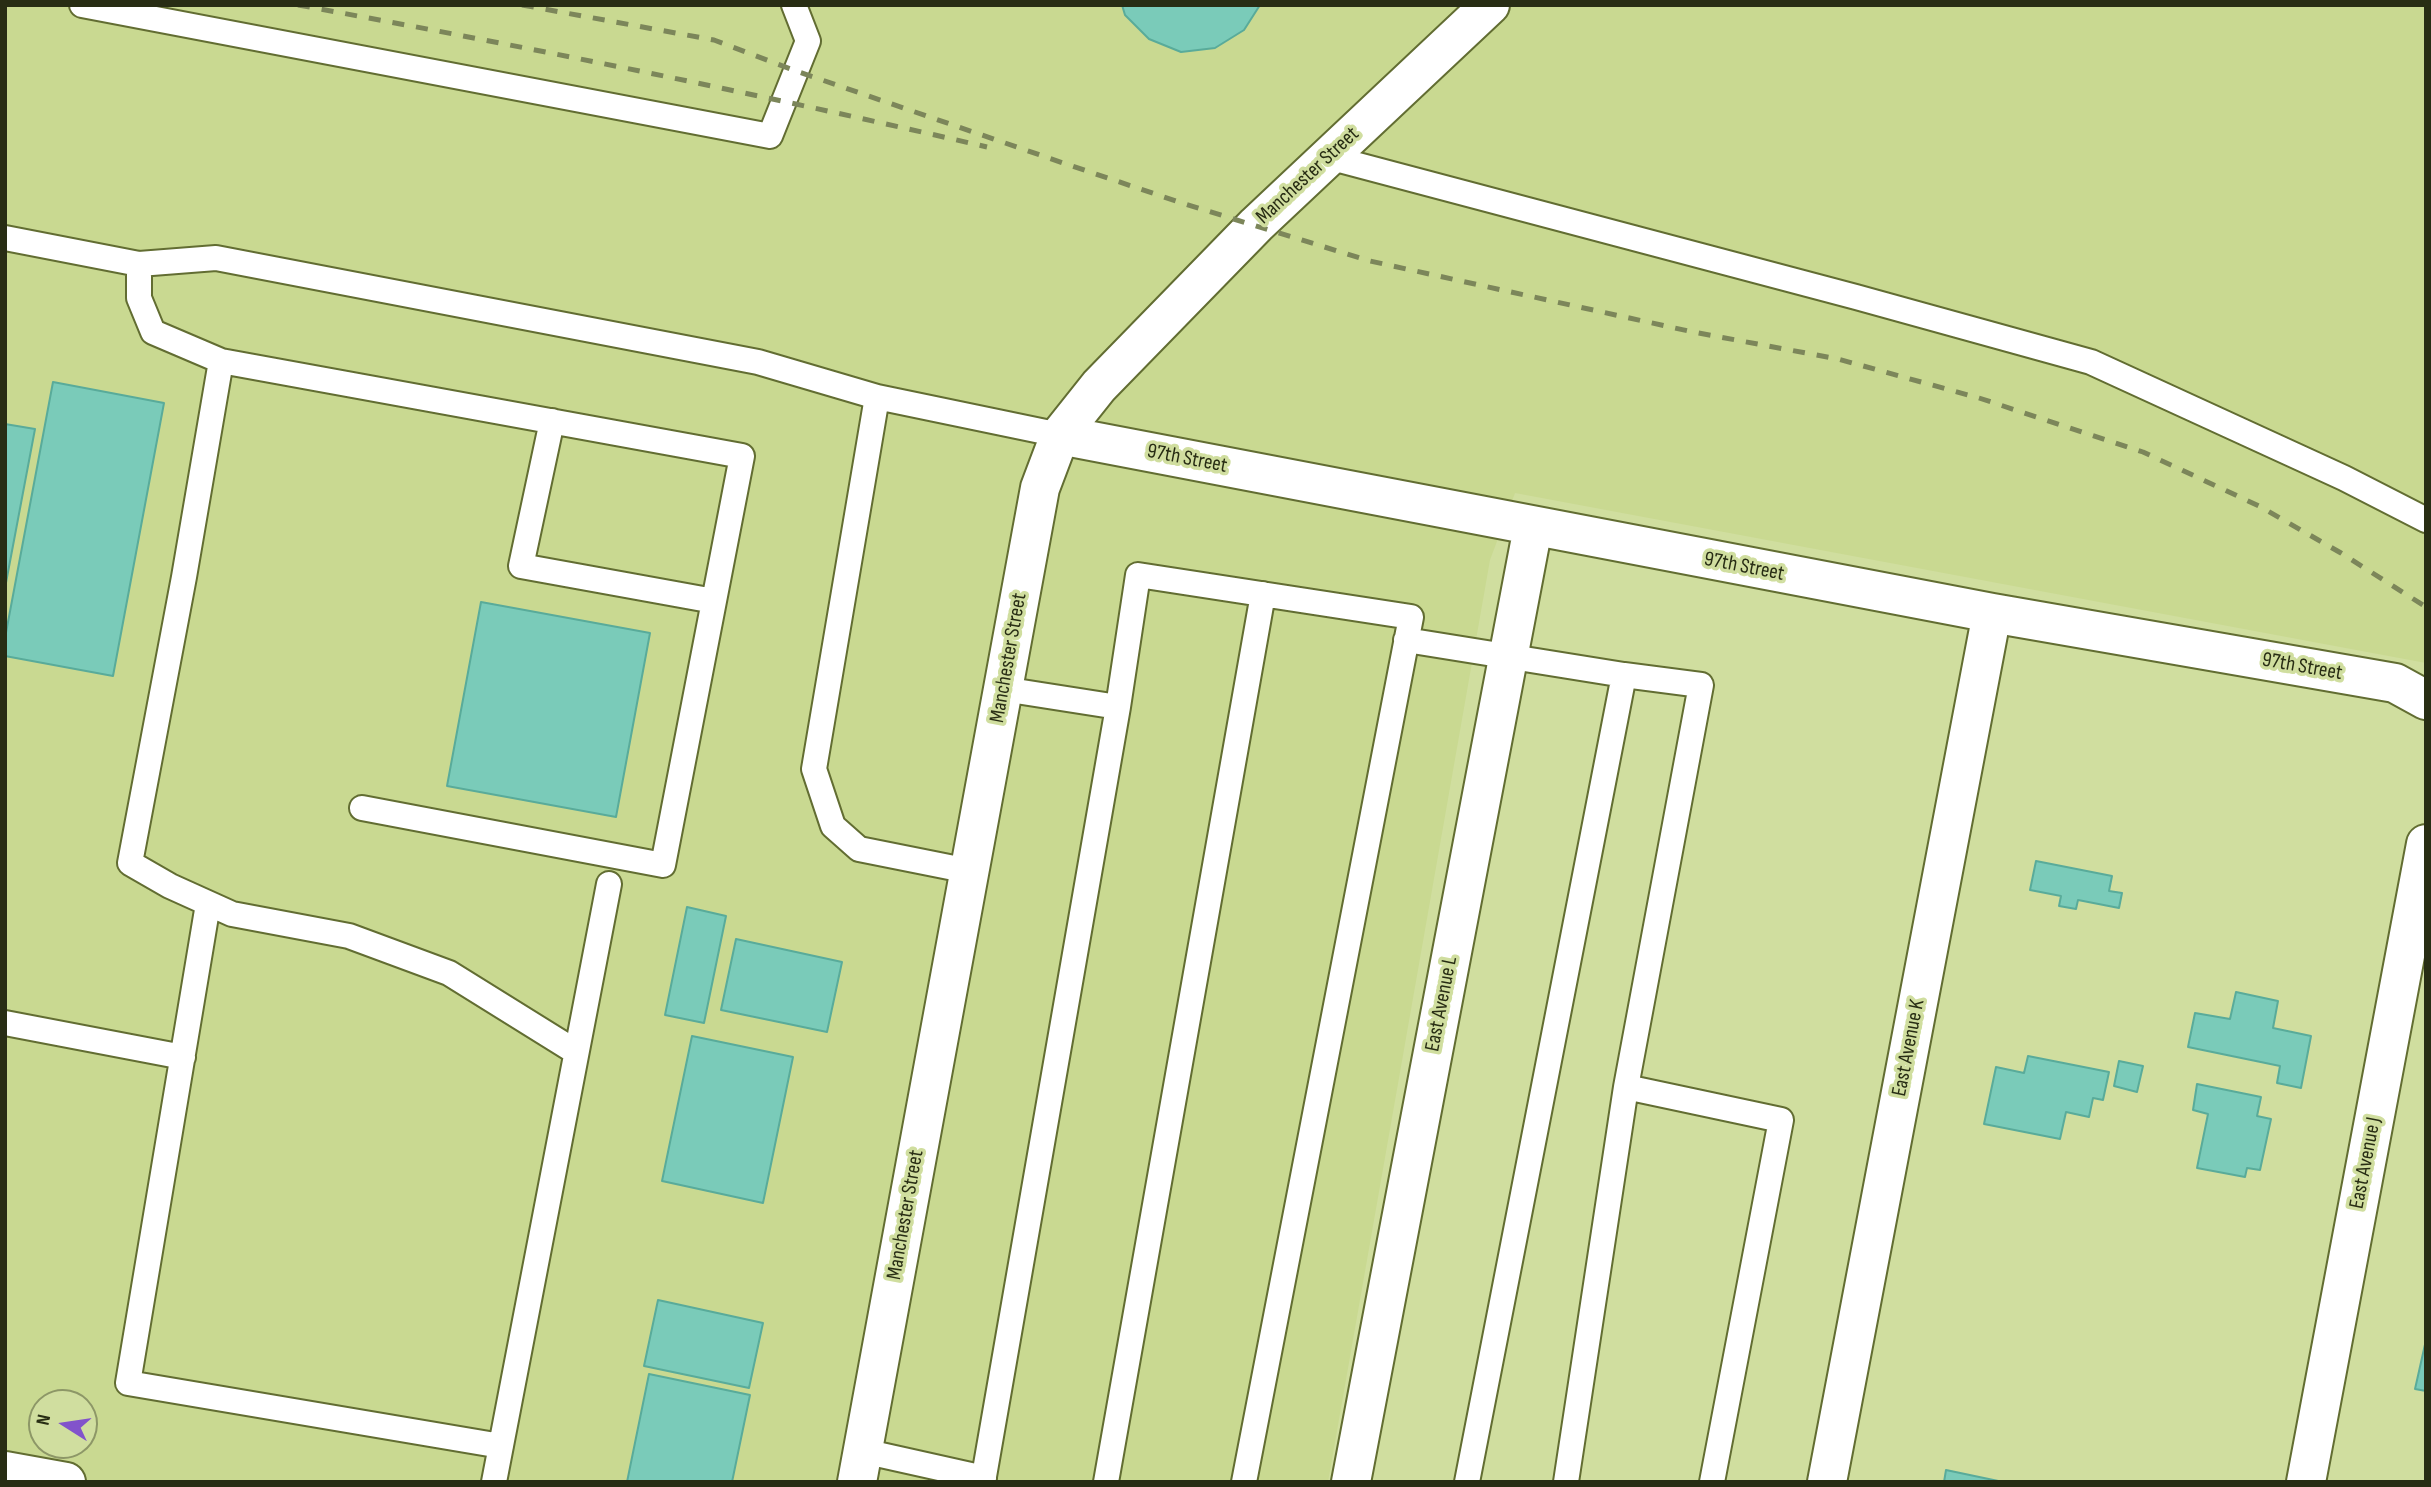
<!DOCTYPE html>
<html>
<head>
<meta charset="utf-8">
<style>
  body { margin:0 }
  #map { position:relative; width:2431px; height:1487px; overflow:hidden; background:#d0de9f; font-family:"Sofia Sans Condensed",sans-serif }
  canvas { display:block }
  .frame { position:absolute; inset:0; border:7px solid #282d14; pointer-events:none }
  .north { position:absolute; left:28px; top:1389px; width:70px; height:70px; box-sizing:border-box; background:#d0de9f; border:2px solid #8d9767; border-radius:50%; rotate:282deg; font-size:19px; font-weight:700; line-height:28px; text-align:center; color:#282d14 }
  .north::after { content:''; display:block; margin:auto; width:24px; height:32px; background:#8253cb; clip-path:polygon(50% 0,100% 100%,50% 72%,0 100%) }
</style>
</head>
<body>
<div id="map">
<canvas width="2431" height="1487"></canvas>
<div class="frame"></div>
<div class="north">N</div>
</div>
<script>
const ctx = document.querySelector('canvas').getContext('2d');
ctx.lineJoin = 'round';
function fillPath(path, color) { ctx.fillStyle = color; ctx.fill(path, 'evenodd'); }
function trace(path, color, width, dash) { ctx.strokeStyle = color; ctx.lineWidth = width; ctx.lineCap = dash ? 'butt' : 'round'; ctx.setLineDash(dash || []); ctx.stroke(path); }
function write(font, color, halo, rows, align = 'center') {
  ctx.font = font + ' "Sofia Sans Condensed",sans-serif'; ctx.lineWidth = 7; ctx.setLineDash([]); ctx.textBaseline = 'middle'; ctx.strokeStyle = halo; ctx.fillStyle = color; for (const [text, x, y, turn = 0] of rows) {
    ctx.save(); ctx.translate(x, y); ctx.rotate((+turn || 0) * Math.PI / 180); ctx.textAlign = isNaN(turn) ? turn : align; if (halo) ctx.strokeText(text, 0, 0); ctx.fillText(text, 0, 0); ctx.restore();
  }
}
const built = new Path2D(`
  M 5,5 L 2426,5 L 2426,663 L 1515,493 L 1490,560 L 1328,1482 L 5,1482 ZM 42,1403 L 84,1403 L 84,1445 L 42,1445 Z`);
const building = new Path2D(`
  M 1122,5 L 1260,5 L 1244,30 L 1215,48 L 1181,52 L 1149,39 L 1125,15 Z
  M 53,382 L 164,403 L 113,676 L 5,656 L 5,638 Z
  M 5,424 L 35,429 L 5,588 Z
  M 481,602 L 650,633 L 616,817 L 447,786 Z
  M 2036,861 L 2112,876 L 2109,891 L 2122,893 L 2119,908 L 2078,900 L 2076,909 L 2059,906 L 2061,896 L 2030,890 Z
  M 687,907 L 726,916 L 704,1023 L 665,1015 Z
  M 736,939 L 842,962 L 827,1032 L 721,1010 Z
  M 2236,992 L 2278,1001 L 2273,1028 L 2311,1036 L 2301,1088 L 2277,1083 L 2280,1066 L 2188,1047 L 2195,1013 L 2230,1019 Z
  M 692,1036 L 793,1057 L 763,1203 L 662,1181 Z
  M 2028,1056 L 2109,1072 L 2103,1100 L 2093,1098 L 2089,1117 L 2066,1112 L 2060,1139 L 1984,1124 L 1996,1067 L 2024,1073 Z
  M 2119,1061 L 2143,1066 L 2137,1092 L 2114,1086 Z
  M 2197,1084 L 2261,1097 L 2257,1116 L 2271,1119 L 2260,1170 L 2247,1168 L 2245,1177 L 2197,1168 L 2208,1114 L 2193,1110 Z
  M 658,1300 L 763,1323 L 749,1388 L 644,1366 Z
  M 2426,1340 L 2426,1391 L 2415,1389 Z
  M 649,1374 L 750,1395 L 732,1482 L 627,1482 Z
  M 1946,1470 L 2003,1482 L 1944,1482 Z`);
const lane = new Path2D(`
  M 82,5 L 770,136 L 808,41 L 794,5
  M 1328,157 L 1856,297 L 2091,362 L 2344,478 L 2426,520
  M 5,238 L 139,264 L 216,258 L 758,362 L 877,397 L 1060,435
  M 139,264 L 139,298 L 153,332 L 221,361 L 184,577 L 130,863 L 170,886 L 232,914 L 349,936 L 449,973 L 576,1052
  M 221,361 L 742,456 L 663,865 L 362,808
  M 877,397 L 814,769 L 833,826 L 859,849 L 969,871
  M 552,421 L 521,566 L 714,601
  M 1406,640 L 1624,675 L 1467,1482
  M 1624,675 L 1701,685 L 1626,1087 L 1781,1120 L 1712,1482
  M 1003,689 L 1118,707
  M 208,904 L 128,1383 L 501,1446
  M 5,1023 L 183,1057
  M 863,1451 L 984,1478
  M 494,1482 L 609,884
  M 983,1482 L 1118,707 L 1138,575 L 1411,617 L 1244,1482
  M 1106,1482 L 1263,594
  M 1566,1482 L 1626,1087`);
const street = new Path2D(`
  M 1490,5 L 1256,225 L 1099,386 L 1060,435 L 1992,613 L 2395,683 L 2426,700
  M 5,1471 L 66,1482
  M 1351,1482 L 1533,527
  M 1827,1482 L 1992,613
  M 2306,1482 L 2426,844`);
const secondary = new Path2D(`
  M 857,1482 L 1040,488 L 1060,435`);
const rail = new Path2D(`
  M 298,5 C 529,47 759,94 987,147
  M 522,5 L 714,40 L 796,71 L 1069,165 L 1185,204 L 1370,261 L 1693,332 L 1838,359 L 1979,398 L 2143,452 L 2259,506 L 2341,553 L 2426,607`);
const streetNames = [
  ["Manchester Street",1308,176,-43],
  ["97th Street",1187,459,11],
  ["97th Street",1744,567,11],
  ["Manchester Street",1009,658,-80],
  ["97th Street",2302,667,10],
  ["East Avenue L",1442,1004,-79],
  ["East Avenue K",1909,1048,-79],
  ["East Avenue J",2366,1163,-79],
  ["Manchester Street",906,1215,-80]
];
fillPath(built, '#c9d991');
fillPath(building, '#7acbb9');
trace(building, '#59ab9a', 2);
trace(lane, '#626d32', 28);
trace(street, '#626d32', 42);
trace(secondary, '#626d32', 42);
trace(lane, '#fff', 24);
trace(street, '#fff', 38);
trace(secondary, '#fff', 38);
trace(rail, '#7c865a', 5, [12, 12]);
write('21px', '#282d14', '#d0de9f', streetNames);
</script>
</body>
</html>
